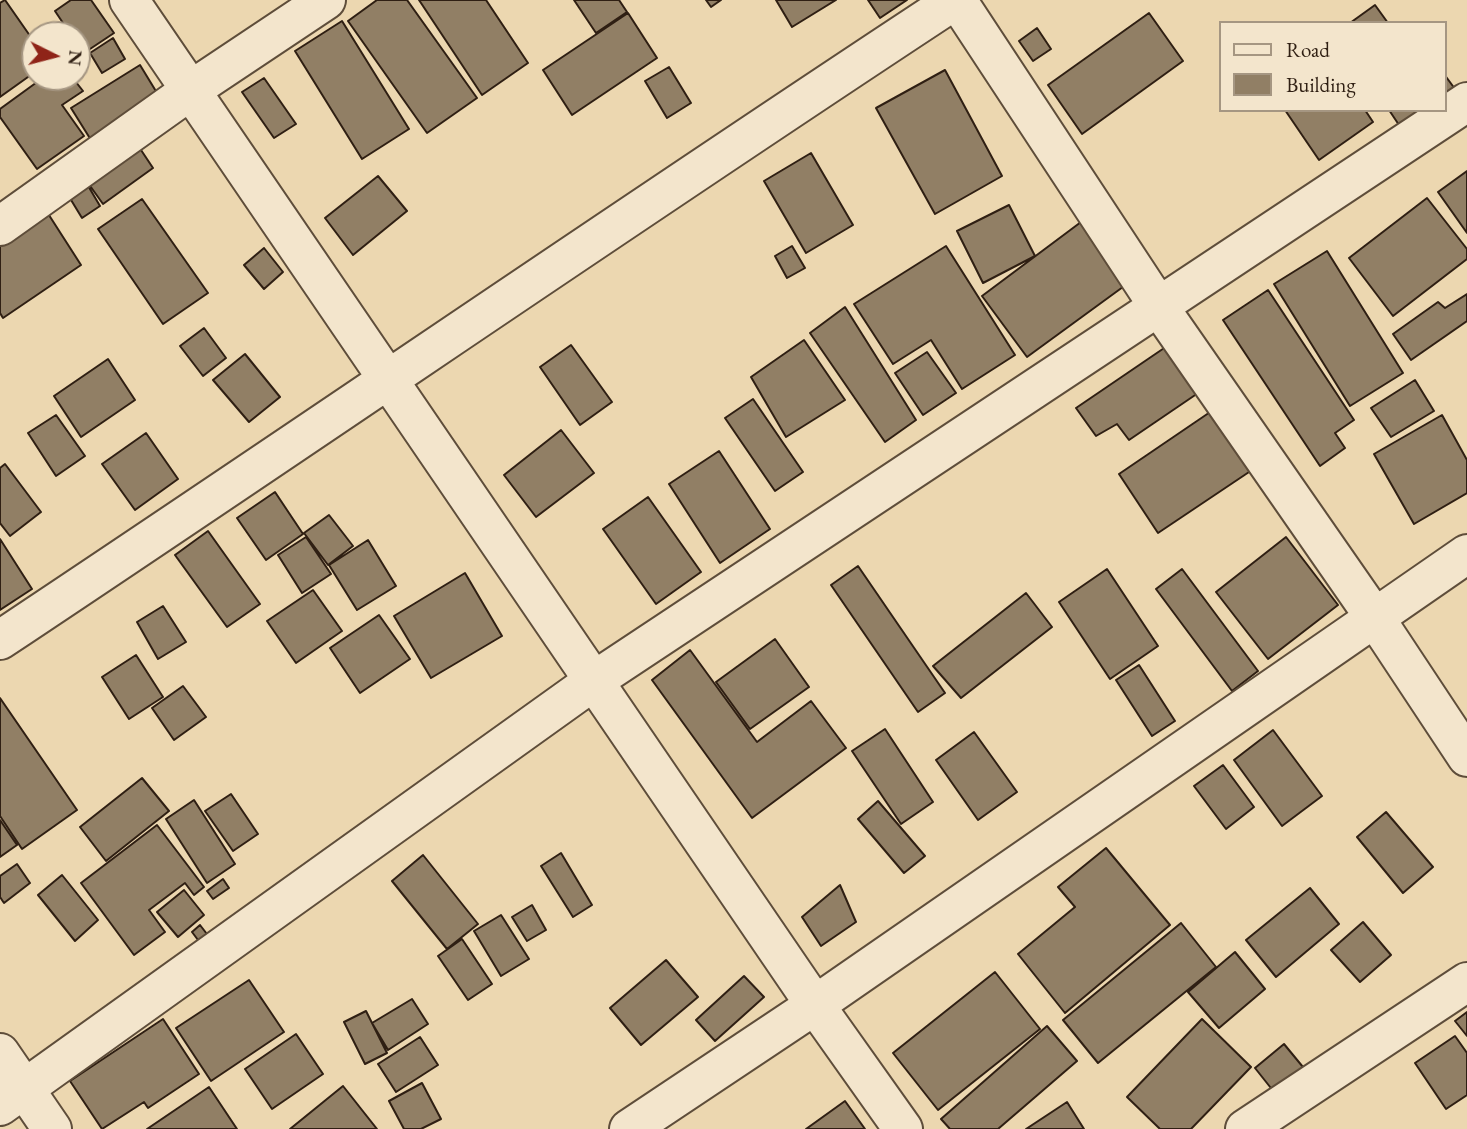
<!DOCTYPE html>
<html>
<head>
<meta charset="utf-8">
<style>
  body { margin:0 }
  #map { position:relative; width:1467px; height:1129px; overflow:hidden; background:#ecd7b0; font-family:"EB Garamond",serif }
  canvas { display:block }
  .legend { position:absolute; left:1219px; top:21px; width:228px; height:91px; box-sizing:border-box; background:#f3e5cc; border:2px solid #a59682; margin:0; padding:9px 12px; list-style:none; font-size:21px; color:#2f1f13 }
  .legend li { display:flex; align-items:center; gap:14px; height:35px }
  .legend b { width:35px; border:2px solid #a59682 }
  .north { position:absolute; left:21px; top:21px; width:70px; height:70px; box-sizing:border-box; background:#f3e5cc; border:2px solid #a59682; border-radius:50%; rotate:96deg; font-size:19px; font-weight:700; line-height:28px; text-align:center; color:#2f1f13 }
  .north::after { content:''; display:block; margin:auto; width:24px; height:32px; background:#8f2418; clip-path:polygon(50% 0,100% 100%,50% 72%,0 100%) }
</style>
</head>
<body>
<div id="map">
<canvas width="1467" height="1129"></canvas>
<ul class="legend">
<li><b style="height:9px;background:#f3e5cc"></b>Road</li>
<li><b style="height:19px;background:#917f65"></b>Building</li>
</ul>
<div class="north">N</div>
</div>
<script>
const ctx = document.querySelector('canvas').getContext('2d');
ctx.lineJoin = 'round';
function fillPath(path, color) { ctx.fillStyle = color; ctx.fill(path, 'evenodd'); }
function trace(path, color, width, dash) { ctx.strokeStyle = color; ctx.lineWidth = width; ctx.lineCap = dash ? 'butt' : 'round'; ctx.setLineDash(dash || []); ctx.stroke(path); }
const building = new Path2D(`
  M 5,0 L 35,43 L 35,72 L 0,97 L 0,3 Z
  M 71,0 L 91,0 L 114,33 L 84,53 L 77,43 L 77,35 L 71,35 L 55,11 Z
  M 377,0 L 407,0 L 477,98 L 427,133 L 348,21 Z
  M 419,0 L 486,0 L 528,63 L 482,95 Z
  M 574,0 L 619,0 L 627,12 L 596,33 Z
  M 706,0 L 721,0 L 711,7 Z
  M 776,0 L 836,0 L 792,27 Z
  M 868,0 L 907,0 L 880,18 Z
  M 1375,5 L 1388,23 L 1350,23 Z
  M 628,13 L 657,58 L 572,115 L 543,70 Z
  M 1149,13 L 1183,61 L 1082,134 L 1048,85 Z
  M 342,21 L 409,129 L 362,159 L 295,51 Z
  M 1037,28 L 1051,49 L 1033,61 L 1019,41 Z
  M 113,38 L 125,59 L 102,73 L 90,53 Z
  M 140,65 L 165,106 L 96,148 L 71,108 Z
  M 669,67 L 691,103 L 667,118 L 645,81 Z
  M 945,70 L 1002,176 L 935,214 L 876,108 Z
  M 1444,74 L 1455,89 L 1444,97 Z
  M 44,77 L 72,77 L 83,91 L 62,105 L 84,136 L 37,169 L 0,117 L 0,109 Z
  M 264,78 L 296,124 L 274,138 L 242,92 Z
  M 1285,110 L 1365,110 L 1373,122 L 1319,160 Z
  M 1389,110 L 1426,110 L 1401,128 Z
  M 139,147 L 153,168 L 103,204 L 88,183 Z
  M 811,153 L 853,225 L 806,253 L 764,181 Z
  M 1467,171 L 1467,233 L 1438,192 Z
  M 378,176 L 407,211 L 353,255 L 325,218 Z
  M 87,184 L 100,206 L 82,218 L 68,195 Z
  M 1427,198 L 1467,249 L 1467,259 L 1393,316 L 1349,258 Z
  M 142,199 L 208,293 L 163,324 L 98,229 Z
  M 1009,205 L 1035,256 L 983,283 L 957,231 Z
  M 47,212 L 81,265 L 3,318 L 0,313 L 0,244 Z
  M 1081,222 L 1127,284 L 1027,357 L 982,296 Z
  M 792,246 L 805,268 L 787,278 L 775,256 Z
  M 946,246 L 1015,355 L 962,389 L 931,340 L 893,364 L 854,304 Z
  M 264,248 L 283,272 L 264,289 L 244,265 Z
  M 1327,251 L 1403,373 L 1350,406 L 1274,284 Z
  M 1268,290 L 1354,420 L 1335,433 L 1345,448 L 1320,466 L 1223,320 Z
  M 1467,294 L 1467,321 L 1411,360 L 1393,334 L 1438,302 L 1445,308 Z
  M 845,307 L 916,420 L 885,442 L 810,333 Z
  M 204,328 L 226,358 L 203,376 L 180,346 Z
  M 804,340 L 845,400 L 786,437 L 751,377 Z
  M 1173,342 L 1204,389 L 1129,440 L 1117,424 L 1096,436 L 1076,408 Z
  M 571,345 L 612,402 L 580,425 L 540,367 Z
  M 927,352 L 956,393 L 923,415 L 895,373 Z
  M 245,354 L 280,397 L 249,422 L 213,380 Z
  M 108,359 L 135,400 L 81,437 L 54,396 Z
  M 1415,380 L 1434,411 L 1391,437 L 1371,408 Z
  M 753,399 L 803,472 L 775,491 L 725,418 Z
  M 1219,406 L 1258,466 L 1158,533 L 1119,474 Z
  M 56,415 L 85,456 L 56,476 L 28,433 Z
  M 1442,415 L 1467,460 L 1467,493 L 1414,524 L 1374,454 Z
  M 561,430 L 594,473 L 536,517 L 504,475 Z
  M 146,433 L 178,479 L 135,510 L 102,464 Z
  M 719,451 L 770,529 L 720,563 L 669,484 Z
  M 5,464 L 41,512 L 10,536 L 0,523 L 0,468 Z
  M 275,492 L 303,534 L 266,560 L 237,518 Z
  M 648,497 L 701,572 L 656,604 L 603,529 Z
  M 329,515 L 353,546 L 328,565 L 304,533 Z
  M 208,531 L 260,604 L 227,627 L 175,555 Z
  M 306,537 L 331,574 L 302,593 L 278,555 Z
  M 1286,537 L 1338,605 L 1268,659 L 1216,592 Z
  M 0,539 L 32,589 L 0,610 Z
  M 368,540 L 396,586 L 357,610 L 329,565 Z
  M 858,566 L 945,693 L 918,712 L 831,585 Z
  M 1107,569 L 1158,646 L 1110,679 L 1059,602 Z
  M 1182,569 L 1258,671 L 1232,691 L 1156,589 Z
  M 465,573 L 502,636 L 431,678 L 394,616 Z
  M 313,590 L 342,631 L 296,663 L 267,621 Z
  M 1026,593 L 1052,627 L 961,698 L 933,666 Z
  M 163,606 L 186,642 L 158,659 L 137,622 Z
  M 379,615 L 410,659 L 360,693 L 330,648 Z
  M 775,639 L 809,687 L 750,729 L 716,682 Z
  M 690,650 L 757,742 L 811,701 L 846,748 L 752,818 L 652,680 Z
  M 136,655 L 163,697 L 129,719 L 102,677 Z
  M 1139,665 L 1175,721 L 1152,736 L 1116,680 Z
  M 183,686 L 206,717 L 174,740 L 152,708 Z
  M 0,698 L 77,810 L 22,849 L 0,816 Z
  M 885,729 L 933,802 L 901,824 L 852,751 Z
  M 1273,730 L 1322,796 L 1282,826 L 1234,760 Z
  M 974,732 L 1017,792 L 978,820 L 936,760 Z
  M 1223,765 L 1254,807 L 1226,829 L 1194,786 Z
  M 142,778 L 169,811 L 106,861 L 80,827 Z
  M 231,794 L 258,834 L 233,851 L 205,811 Z
  M 194,800 L 235,864 L 207,883 L 166,819 Z
  M 878,801 L 925,856 L 904,873 L 858,819 Z
  M 1386,812 L 1433,867 L 1403,893 L 1357,837 Z
  M 0,820 L 17,845 L 0,857 Z
  M 157,825 L 204,887 L 194,895 L 185,883 L 149,910 L 165,932 L 134,955 L 81,883 Z
  M 1106,848 L 1170,925 L 1065,1013 L 1018,954 L 1075,907 L 1058,887 Z
  M 561,853 L 592,905 L 573,917 L 541,866 Z
  M 423,855 L 478,924 L 447,949 L 392,881 Z
  M 17,864 L 30,883 L 4,903 L 0,897 L 0,876 Z
  M 62,875 L 98,920 L 75,941 L 38,895 Z
  M 223,879 L 229,888 L 213,899 L 207,891 Z
  M 840,885 L 856,922 L 821,946 L 802,917 Z
  M 1310,888 L 1339,924 L 1276,977 L 1246,940 Z
  M 184,890 L 204,915 L 178,937 L 157,912 Z
  M 532,905 L 546,930 L 527,941 L 512,917 Z
  M 501,915 L 529,959 L 501,976 L 474,931 Z
  M 1363,922 L 1391,955 L 1360,982 L 1331,950 Z
  M 1181,923 L 1216,967 L 1098,1063 L 1063,1020 Z
  M 200,925 L 210,938 L 201,944 L 192,932 Z
  M 462,939 L 492,984 L 468,1000 L 438,956 Z
  M 1235,952 L 1265,989 L 1219,1028 L 1188,992 Z
  M 666,960 L 698,997 L 641,1045 L 610,1008 Z
  M 995,972 L 1040,1029 L 938,1110 L 893,1053 Z
  M 744,976 L 764,997 L 715,1041 L 696,1020 Z
  M 249,980 L 284,1032 L 211,1081 L 176,1028 Z
  M 412,999 L 428,1024 L 388,1050 L 372,1023 Z
  M 366,1011 L 387,1053 L 365,1064 L 344,1022 Z
  M 1467,1012 L 1467,1036 L 1455,1021 Z
  M 163,1019 L 199,1074 L 148,1108 L 144,1102 L 102,1129 L 70,1081 Z
  M 1202,1019 L 1251,1067 L 1191,1129 L 1160,1129 L 1127,1097 Z
  M 1047,1026 L 1077,1061 L 998,1129 L 950,1129 L 941,1119 Z
  M 296,1034 L 323,1074 L 272,1109 L 245,1069 Z
  M 1455,1036 L 1467,1053 L 1467,1095 L 1446,1109 L 1415,1063 Z
  M 420,1037 L 438,1065 L 396,1092 L 378,1064 Z
  M 1284,1044 L 1312,1078 L 1282,1102 L 1255,1068 Z
  M 422,1083 L 441,1119 L 421,1129 L 404,1129 L 389,1101 Z
  M 343,1086 L 377,1129 L 290,1129 Z
  M 209,1087 L 237,1129 L 147,1129 Z
  M 845,1101 L 865,1129 L 806,1129 Z
  M 1067,1102 L 1084,1129 L 1026,1129 Z`);
const minor = new Path2D(`
  M 129,0 L 815,1005 L 903,1129
  M 957,0 L 1159,307 L 1375,618 L 1467,757
  M 0,226 L 191,90 L 326,0
  M 0,640 C 319,428 635,210 955,0
  M 0,1053 L 52,1129
  M 0,1106 L 595,680 L 1467,102
  M 629,1129 L 815,1005 L 1467,554
  M 1245,1129 L 1467,982`);
fillPath(building, '#917f65');
trace(building, '#2f1f13', 2);
trace(minor, '#5e4d3a', 42);
trace(minor, '#f3e5cc', 38);
</script>
</body>
</html>
